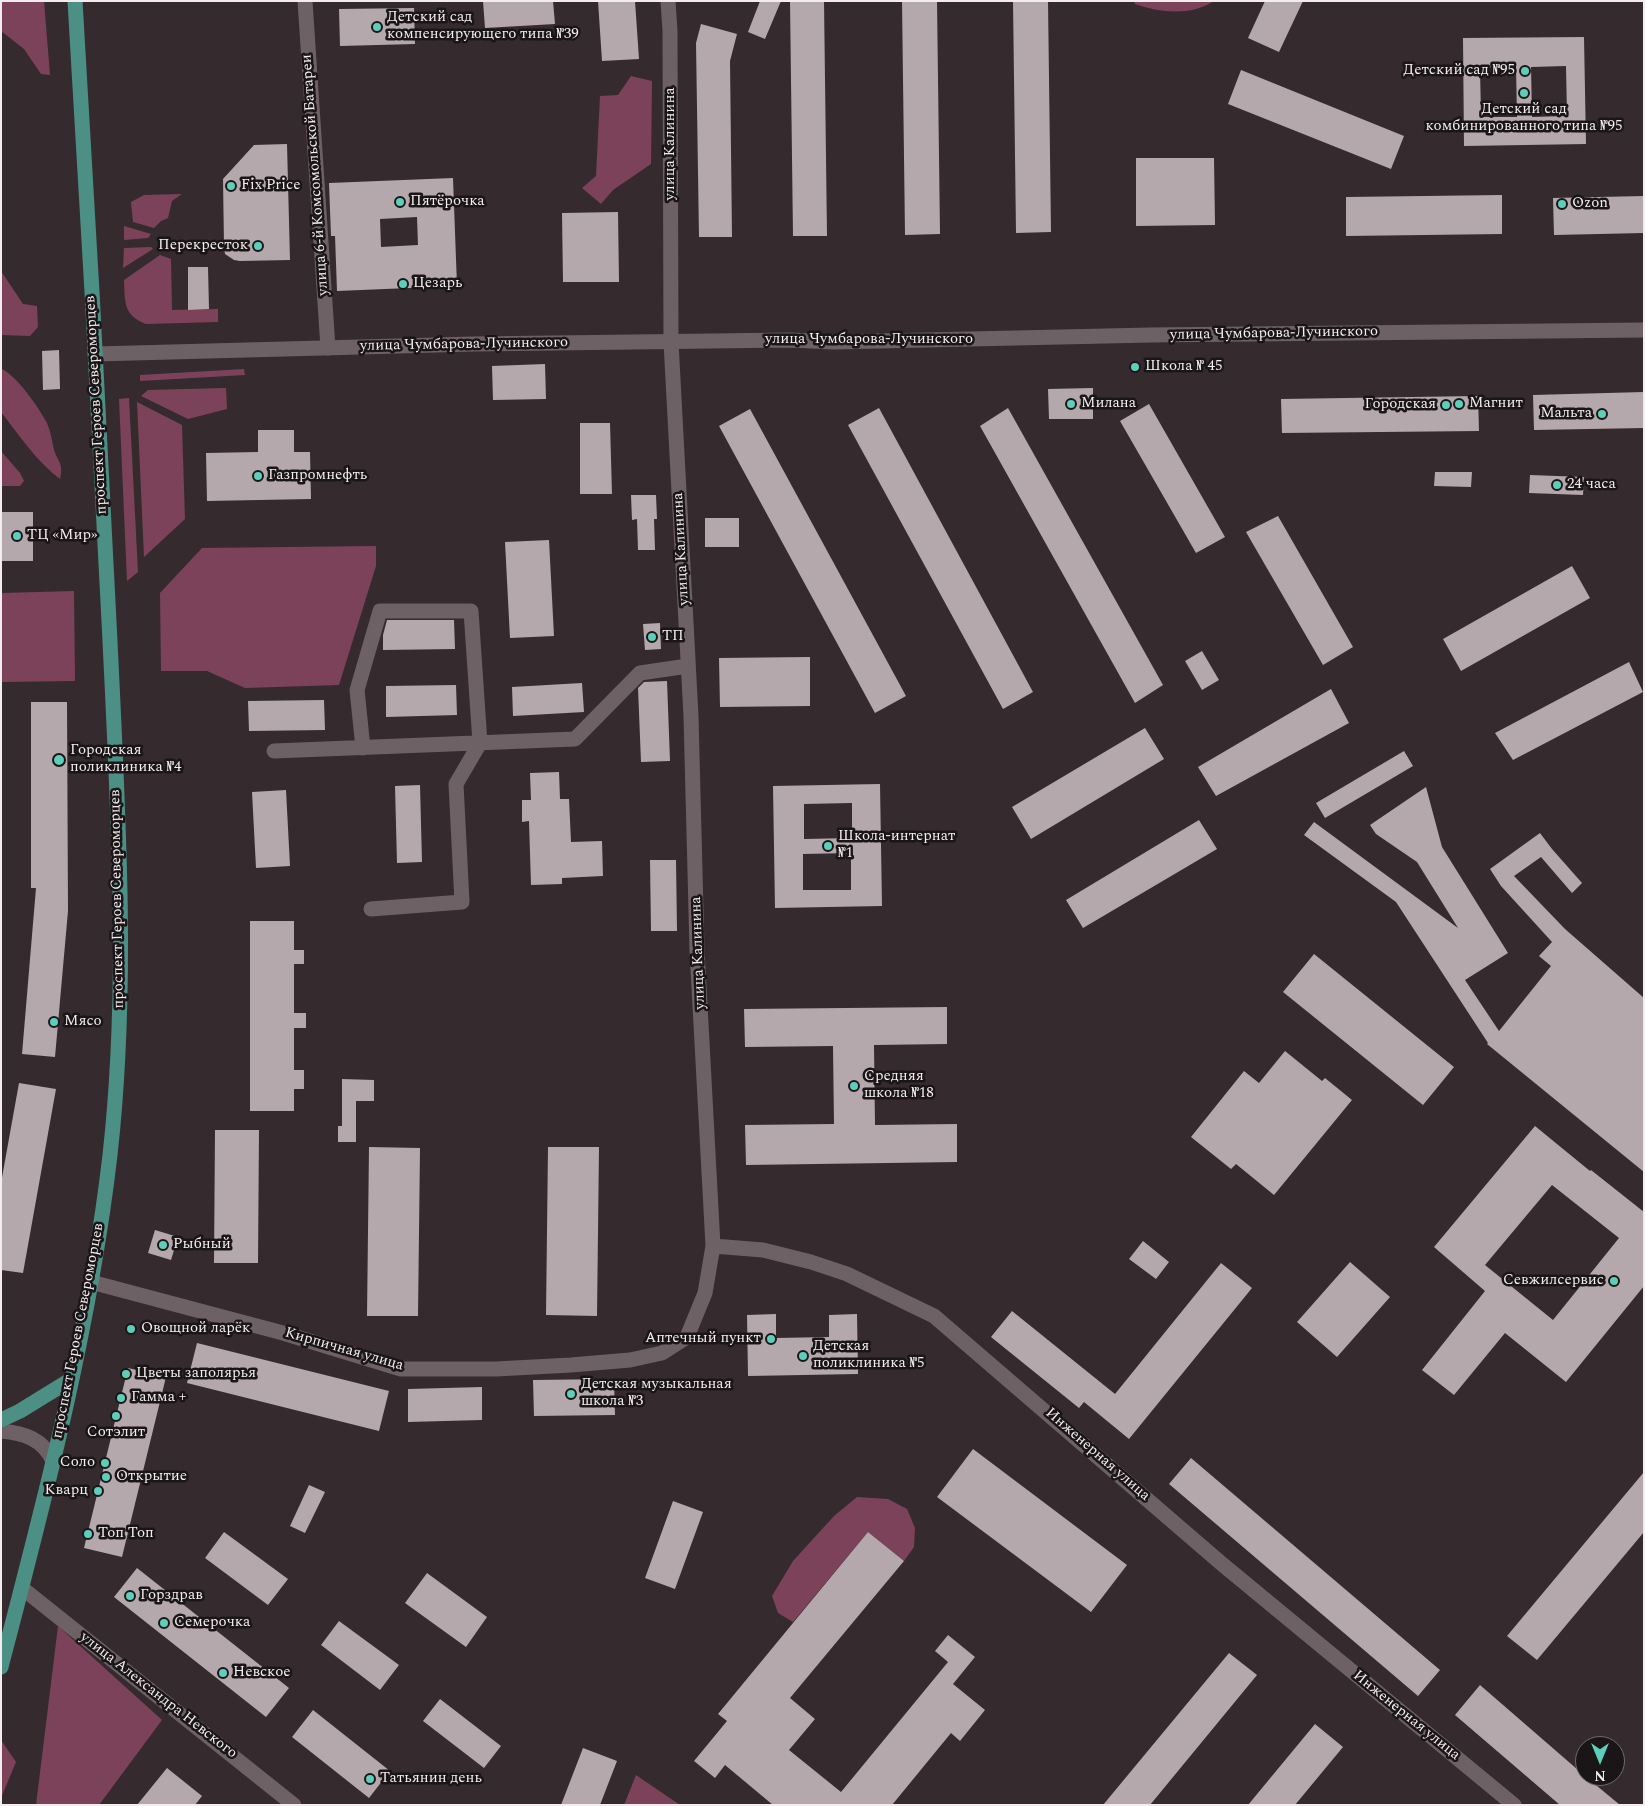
<!DOCTYPE html>
<html>
<head>
<meta charset="utf-8">
<style>
  body { margin:0 }
  #map { position:relative; width:1645px; height:1806px; overflow:hidden; background:#352b2f; font-family:Spectral,serif }
  canvas { display:block }
  .frame { position:absolute; inset:0; border:2px solid #f4edef; pointer-events:none }
  .north { position:absolute; left:1575px; top:1736px; width:50px; height:50px; box-sizing:border-box; background:#1a1517; border:1px solid #716b6d; border-radius:50%; rotate:180deg; font-size:14px; font-weight:700; line-height:20px; text-align:center; color:#f4edef }
  .north::after { content:''; display:block; margin:auto; width:18px; height:22px; background:#5cceba; clip-path:polygon(50% 0,100% 100%,50% 72%,0 100%) }
</style>
</head>
<body>
<div id="map">
<canvas width="1645" height="1806"></canvas>
<div class="frame"></div>
<div class="north">N</div>
</div>
<script>
const ctx = document.querySelector('canvas').getContext('2d');
ctx.lineJoin = 'round';
function fillPath(path, color) { ctx.fillStyle = color; ctx.fill(path, 'evenodd'); }
function trace(path, color, width, dash) { ctx.strokeStyle = color; ctx.lineWidth = width; ctx.lineCap = dash ? 'butt' : 'round'; ctx.setLineDash(dash || []); ctx.stroke(path); }
function write(font, color, halo, rows, align = 'center') {
  ctx.font = font + ' Spectral,serif'; ctx.lineWidth = 5; ctx.setLineDash([]); ctx.textBaseline = 'middle'; ctx.strokeStyle = halo; ctx.fillStyle = color; for (const [text, x, y, turn = 0] of rows) {
    ctx.save(); ctx.translate(x, y); ctx.rotate((+turn || 0) * Math.PI / 180); ctx.textAlign = isNaN(turn) ? turn : align; if (halo) ctx.strokeText(text, 0, 0); ctx.fillText(text, 0, 0); ctx.restore();
  }
}
const green = new Path2D(`
  M 1,1 L 44,1 L 50,75 L 41,74 L 24,49 L 1,31 Z
  M 1134,1 L 1214,1 C 1192,16 1160,13 1135,4 Z
  M 631,76 L 652,81 L 651,164 L 613,190 L 601,204 L 582,188 L 596,176 L 600,96 L 618,95 Z
  M 182,194 L 172,201 L 168,218 L 161,221 L 154,228 L 133,222 L 131,202 L 144,195 Z
  M 124,226 L 151,234 L 148,238 L 124,240 Z
  M 151,247 L 153,249 L 123,268 L 124,248 Z
  M 160,255 L 171,259 L 172,310 L 218,309 L 218,322 L 146,324 C 123,315 125,302 124,280 Z
  M 1,271 L 23,304 L 37,306 L 38,327 L 30,336 L 1,335 Z
  M 2,369 C 18,377 39,408 47,423 C 51,432 52,441 54,450 C 58,462 64,464 60,479 C 37,462 19,435 1,412 Z
  M 244,369 L 245,375 L 140,381 L 140,375 Z
  M 226,388 L 227,409 L 188,419 L 141,396 L 148,390 Z
  M 129,398 L 138,572 L 127,581 L 119,399 Z
  M 137,402 L 182,425 L 185,519 L 144,557 Z
  M 1,451 L 20,473 L 24,481 L 20,486 L 1,486 Z
  M 376,546 L 376,566 L 339,685 L 245,688 L 207,671 L 161,671 L 160,593 L 202,548 Z
  M 74,591 L 75,681 L 1,682 L 1,593 Z
  M 857,1497 L 888,1499 L 907,1509 L 915,1528 L 914,1547 L 904,1561 L 868,1532 L 793,1622 L 778,1613 L 772,1596 L 793,1561 L 834,1516 Z
  M 58,1626 L 162,1720 L 99,1805 L 36,1805 Z
  M 1,1740 L 16,1762 L 1,1798 Z
  M 636,1775 L 680,1805 L 624,1805 Z`);
const building = new Path2D(`
  M 483,1 L 553,1 L 555,24 L 485,28 Z
  M 598,1 L 635,1 L 639,59 L 602,61 Z
  M 760,1 L 781,1 L 765,39 L 748,32 Z
  M 790,1 L 824,1 L 827,236 L 793,236 Z
  M 902,1 L 937,1 L 940,234 L 905,235 Z
  M 1013,1 L 1048,1 L 1051,232 L 1016,233 Z
  M 1265,1 L 1303,1 L 1279,52 L 1248,38 Z
  M 414,8 L 415,44 L 340,46 L 339,9 Z
  M 701,24 L 737,34 L 730,61 L 732,237 L 699,237 L 696,43 Z
  M 1584,37 L 1586,144 L 1464,146 L 1463,38 ZM 1566,66 L 1567,116 L 1532,117 L 1531,67 ZM 1516,67 L 1517,117 L 1481,117 L 1480,68 Z
  M 1241,70 L 1404,136 L 1391,169 L 1228,104 Z
  M 287,144 L 290,260 L 240,261 L 234,260 L 225,254 L 224,246 L 223,179 L 254,145 Z
  M 1136,158 L 1214,158 L 1215,225 L 1136,226 Z
  M 453,178 L 457,286 L 337,291 L 335,236 L 331,236 L 329,183 ZM 417,217 L 418,245 L 381,247 L 380,219 Z
  M 1502,195 L 1502,234 L 1346,236 L 1346,197 Z
  M 1644,196 L 1644,233 L 1554,235 L 1553,198 Z
  M 618,212 L 619,282 L 563,282 L 562,213 Z
  M 188,267 L 208,267 L 209,309 L 188,310 Z
  M 59,350 L 60,389 L 43,390 L 42,351 Z
  M 545,364 L 546,399 L 493,400 L 492,366 Z
  M 1093,388 L 1093,419 L 1049,419 L 1048,389 Z
  M 1644,392 L 1644,428 L 1534,430 L 1533,395 Z
  M 1478,396 L 1479,431 L 1282,433 L 1281,399 Z
  M 1149,404 L 1225,537 L 1196,553 L 1120,421 Z
  M 879,408 L 1033,692 L 1003,709 L 848,425 Z
  M 1008,408 L 1163,685 L 1135,703 L 980,426 Z
  M 750,409 L 906,696 L 875,713 L 719,426 Z
  M 580,423 L 610,423 L 612,494 L 580,494 Z
  M 258,430 L 294,430 L 294,452 L 310,452 L 311,499 L 207,501 L 206,453 L 258,452 Z
  M 1435,472 L 1472,472 L 1471,487 L 1434,486 Z
  M 1530,475 L 1584,477 L 1583,495 L 1529,493 Z
  M 631,495 L 656,495 L 657,519 L 654,519 L 655,550 L 638,550 L 637,519 L 632,520 Z
  M 1,512 L 33,512 L 33,561 L 1,561 Z
  M 1278,516 L 1353,647 L 1323,665 L 1246,532 Z
  M 705,518 L 739,518 L 739,547 L 705,547 Z
  M 549,540 L 554,636 L 510,638 L 505,542 Z
  M 1572,566 L 1590,598 L 1461,671 L 1443,639 Z
  M 387,620 L 454,620 L 455,649 L 383,650 L 383,635 Z
  M 660,623 L 661,649 L 645,650 L 643,624 Z
  M 1202,651 L 1219,680 L 1202,690 L 1185,661 Z
  M 810,657 L 810,706 L 720,707 L 719,658 Z
  M 1629,662 L 1643,692 L 1513,760 L 1495,733 Z
  M 667,681 L 670,761 L 641,762 L 638,688 L 644,682 Z
  M 582,683 L 584,712 L 513,716 L 512,687 Z
  M 456,685 L 457,715 L 386,717 L 386,686 Z
  M 1331,689 L 1349,723 L 1216,796 L 1198,767 Z
  M 324,700 L 325,730 L 249,731 L 248,701 Z
  M 31,702 L 67,702 L 68,911 L 55,1057 L 22,1054 L 36,888 L 31,888 Z
  M 1145,728 L 1164,759 L 1031,839 L 1012,807 Z
  M 1404,751 L 1413,766 L 1325,818 L 1316,803 Z
  M 559,772 L 560,799 L 569,799 L 571,842 L 602,841 L 603,876 L 562,878 L 562,884 L 531,885 L 529,821 L 522,822 L 522,800 L 531,800 L 530,773 Z
  M 880,784 L 882,906 L 775,908 L 773,786 ZM 852,803 L 852,838 L 804,839 L 804,804 ZM 851,853 L 851,890 L 803,890 L 803,854 Z
  M 420,785 L 422,862 L 397,863 L 395,786 Z
  M 1426,787 L 1442,847 L 1508,953 L 1465,980 L 1499,1031 L 1551,966 L 1539,956 L 1552,942 L 1501,886 L 1490,869 L 1540,833 L 1552,849 L 1582,883 L 1572,893 L 1541,857 L 1514,876 L 1565,929 L 1644,998 L 1644,1172 L 1487,1044 L 1488,1043 L 1396,902 L 1304,835 L 1314,822 L 1458,928 L 1417,862 L 1376,834 L 1370,825 Z
  M 286,790 L 290,866 L 256,868 L 252,792 Z
  M 1199,820 L 1217,849 L 1083,928 L 1066,900 Z
  M 650,860 L 676,860 L 677,931 L 651,931 Z
  M 250,921 L 294,921 L 294,950 L 304,950 L 304,964 L 294,964 L 294,1013 L 306,1013 L 306,1028 L 294,1028 L 294,1070 L 304,1070 L 304,1089 L 294,1089 L 294,1111 L 250,1111 Z
  M 1314,954 L 1454,1067 L 1423,1105 L 1283,992 Z
  M 947,1007 L 947,1044 L 874,1045 L 875,1125 L 957,1124 L 957,1162 L 746,1165 L 745,1125 L 834,1124 L 833,1046 L 745,1047 L 744,1009 Z
  M 1285,1051 L 1322,1081 L 1325,1078 L 1352,1100 L 1274,1195 L 1236,1164 L 1231,1169 L 1191,1137 L 1244,1071 L 1259,1083 Z
  M 342,1079 L 374,1080 L 374,1101 L 356,1101 L 356,1142 L 338,1142 L 338,1126 L 342,1126 Z
  M 19,1083 L 56,1089 L 23,1273 L 1,1270 L 1,1183 Z
  M 1535,1126 L 1590,1171 L 1591,1170 L 1644,1212 L 1644,1286 L 1566,1382 L 1505,1333 L 1454,1395 L 1422,1370 L 1485,1291 L 1434,1247 ZM 1552,1185 L 1619,1238 L 1553,1320 L 1485,1265 Z
  M 215,1130 L 259,1130 L 258,1263 L 214,1263 Z
  M 369,1147 L 420,1148 L 418,1316 L 367,1316 Z
  M 548,1147 L 599,1147 L 597,1316 L 546,1315 Z
  M 155,1230 L 178,1237 L 171,1260 L 148,1253 Z
  M 1143,1241 L 1169,1262 L 1156,1279 L 1129,1259 Z
  M 1350,1262 L 1390,1297 L 1337,1357 L 1297,1322 Z
  M 1221,1263 L 1252,1288 L 1129,1439 L 1084,1402 L 1079,1408 L 991,1337 L 1012,1311 L 1115,1394 Z
  M 776,1314 L 776,1338 L 829,1337 L 829,1315 L 857,1314 L 858,1374 L 748,1376 L 747,1315 Z
  M 197,1343 L 389,1391 L 379,1431 L 187,1383 Z
  M 128,1368 L 166,1377 L 122,1557 L 84,1548 Z
  M 614,1379 L 615,1415 L 534,1416 L 533,1380 Z
  M 482,1387 L 482,1420 L 408,1422 L 408,1389 Z
  M 973,1449 L 1127,1565 L 1091,1612 L 937,1497 Z
  M 1191,1458 L 1440,1670 L 1418,1696 L 1169,1484 Z
  M 1644,1472 L 1644,1532 L 1537,1660 L 1507,1636 Z
  M 309,1485 L 325,1492 L 305,1533 L 290,1526 Z
  M 673,1501 L 703,1512 L 675,1589 L 645,1578 Z
  M 224,1532 L 288,1579 L 268,1605 L 205,1558 Z
  M 868,1532 L 904,1561 L 790,1698 L 815,1719 L 789,1750 L 841,1792 L 948,1662 L 935,1651 L 948,1635 L 975,1657 L 953,1684 L 985,1710 L 960,1741 L 951,1733 L 892,1805 L 773,1805 L 725,1765 L 715,1778 L 694,1761 L 727,1721 L 718,1714 Z
  M 137,1568 L 289,1688 L 266,1717 L 114,1597 Z
  M 427,1573 L 487,1617 L 466,1647 L 405,1603 Z
  M 339,1621 L 399,1665 L 380,1690 L 321,1645 Z
  M 1229,1653 L 1257,1675 L 1150,1805 L 1103,1805 Z
  M 1480,1685 L 1585,1776 L 1620,1805 L 1560,1805 L 1455,1715 Z
  M 440,1699 L 501,1746 L 484,1768 L 423,1721 Z
  M 313,1710 L 390,1771 L 369,1798 L 292,1737 Z
  M 1315,1724 L 1343,1747 L 1295,1805 L 1248,1805 Z
  M 583,1748 L 617,1761 L 600,1805 L 561,1805 Z
  M 167,1768 L 202,1796 L 195,1805 L 137,1805 Z`);
const minor = new Path2D(`
  M 305,1 L 328,348
  M 668,1 L 670,31 L 671,342 L 691,716 L 697,950 L 713,1246
  M 363,748 L 357,690 L 380,611 L 471,611 L 480,743 L 456,784 L 462,902 L 371,909
  M 274,751 L 575,739 L 640,673 L 688,666
  M 91,1282 L 283,1333 L 401,1369 L 496,1369 L 571,1365 L 630,1360 L 662,1353 L 687,1337 L 705,1293 L 713,1246 L 763,1250 L 811,1262 L 847,1274 L 934,1316 L 1222,1564 L 1514,1805`);
const tertiary = new Path2D(`
  M 95,354 L 474,344 L 790,340 L 834,342 L 1151,335 L 1644,330
  M 1,1431 C 24,1433 43,1439 53,1461
  M 22,1588 L 294,1805`);
const primary = new Path2D(`
  M 1,1420 L 20,1411 L 72,1379
  M 1,1667 C 45,1498 90,1329 110,1155 C 129,985 118,812 110,641 C 100,428 88,214 75,1`);
const markers = [
  [377,27,5,"#5cceba"],
  [1525,71,5,"#5cceba"],
  [1524,93,5,"#5cceba"],
  [231,186,5,"#5cceba"],
  [400,202,5,"#5cceba"],
  [1562,204,5,"#5cceba"],
  [258,246,5,"#5cceba"],
  [403,284,5,"#5cceba"],
  [1135,367,5,"#5cceba"],
  [1071,404,5,"#5cceba"],
  [1459,404,5,"#5cceba"],
  [1446,405,5,"#5cceba"],
  [1602,414,5,"#5cceba"],
  [258,476,5,"#5cceba"],
  [1557,485,5,"#5cceba"],
  [17,536,5,"#5cceba"],
  [652,637,5,"#5cceba"],
  [59,760,6,"#5cceba"],
  [828,846,5,"#5cceba"],
  [54,1022,5,"#5cceba"],
  [854,1086,5,"#5cceba"],
  [163,1245,5,"#5cceba"],
  [1614,1281,5,"#5cceba"],
  [131,1329,5,"#5cceba"],
  [771,1339,5,"#5cceba"],
  [803,1356,5,"#5cceba"],
  [126,1374,5,"#5cceba"],
  [571,1394,5,"#5cceba"],
  [121,1398,5,"#5cceba"],
  [116,1416,5,"#5cceba"],
  [105,1463,5,"#5cceba"],
  [106,1477,5,"#5cceba"],
  [98,1491,5,"#5cceba"],
  [88,1534,5,"#5cceba"],
  [130,1596,5,"#5cceba"],
  [164,1623,5,"#5cceba"],
  [223,1673,5,"#5cceba"],
  [370,1779,5,"#5cceba"]
];
const poiNames = [
  ["Детский сад",387,18],
  ["компенсирующего типа №39",387,35],
  ["Детский сад №95",1515,71,"right"],
  ["Детский сад",1524,110,"center"],
  ["комбинированного типа №95",1524,127,"center"],
  ["Fix Price",241,186],
  ["Пятёрочка",410,202],
  ["Ozon",1572,204],
  ["Перекресток",248,246,"right"],
  ["Цезарь",413,284],
  ["Школа № 45",1145,367],
  ["Милана",1081,404],
  ["Магнит",1469,404],
  ["Городская",1436,405,"right"],
  ["Мальта",1592,414,"right"],
  ["Газпромнефть",268,476],
  ["24 часа",1567,485],
  ["ТЦ «Мир»",27,536],
  ["ТП",662,637],
  ["Городская",70,751],
  ["поликлиника №4",70,768],
  ["Школа-интернат",838,837],
  ["№1",838,854],
  ["Мясо",64,1022],
  ["Средняя",864,1077],
  ["школа №18",864,1094],
  ["Рыбный",173,1245],
  ["Севжилсервис",1604,1281,"right"],
  ["Овощной ларёк",141,1329],
  ["Аптечный пункт",761,1339,"right"],
  ["Детская",813,1347],
  ["поликлиника №5",813,1364],
  ["Цветы заполярья",136,1374],
  ["Детская музыкальная",581,1385],
  ["школа №3",581,1402],
  ["Гамма +",131,1398],
  ["Сотэлит",116,1433,"center"],
  ["Соло",95,1463,"right"],
  ["Открытие",116,1477],
  ["Кварц",88,1491,"right"],
  ["Топ Топ",98,1534],
  ["Горздрав",140,1596],
  ["Семерочка",174,1623],
  ["Невское",233,1673],
  ["Татьянин день",380,1779]
];
const streetNames = [
  ["улица Калинина",671,144,-90],
  ["улица 6-й Комсомольской Батареи",316,175,-94],
  ["улица Чумбарова-Лучинского",1274,334,-1],
  ["улица Чумбарова-Лучинского",869,340],
  ["улица Чумбарова-Лучинского",464,345,-1],
  ["проспект Героев Североморцев",97,405,-93],
  ["улица Калинина",682,549,-93],
  ["проспект Героев Североморцев",118,899,-91],
  ["улица Калинина",699,953,-92],
  ["проспект Героев Североморцев",79,1331,-79],
  ["Кирпичная улица",344,1350,16],
  ["Инженерная улица",1097,1455,41],
  ["улица Александра Невского",158,1696,38],
  ["Инженерная улица",1406,1716,39]
];
fillPath(green, '#7c4259');
fillPath(building, '#b4a8ac');
trace(minor, '#6d6165', 15);
trace(tertiary, '#6d6165', 15);
trace(primary, '#4c8f85', 15);
for (const [x, y, r, color] of markers) { const dot = new Path2D(); dot.arc(x, y, r, 0, 2 * Math.PI); ctx.fillStyle = color; ctx.fill(dot); trace(dot, '#1a1517', 2); }
write('15px', '#f4edef', '#1a1517', poiNames, 'left');
write('15px', '#f4edef', '#1a1517', streetNames);
</script>
</body>
</html>
